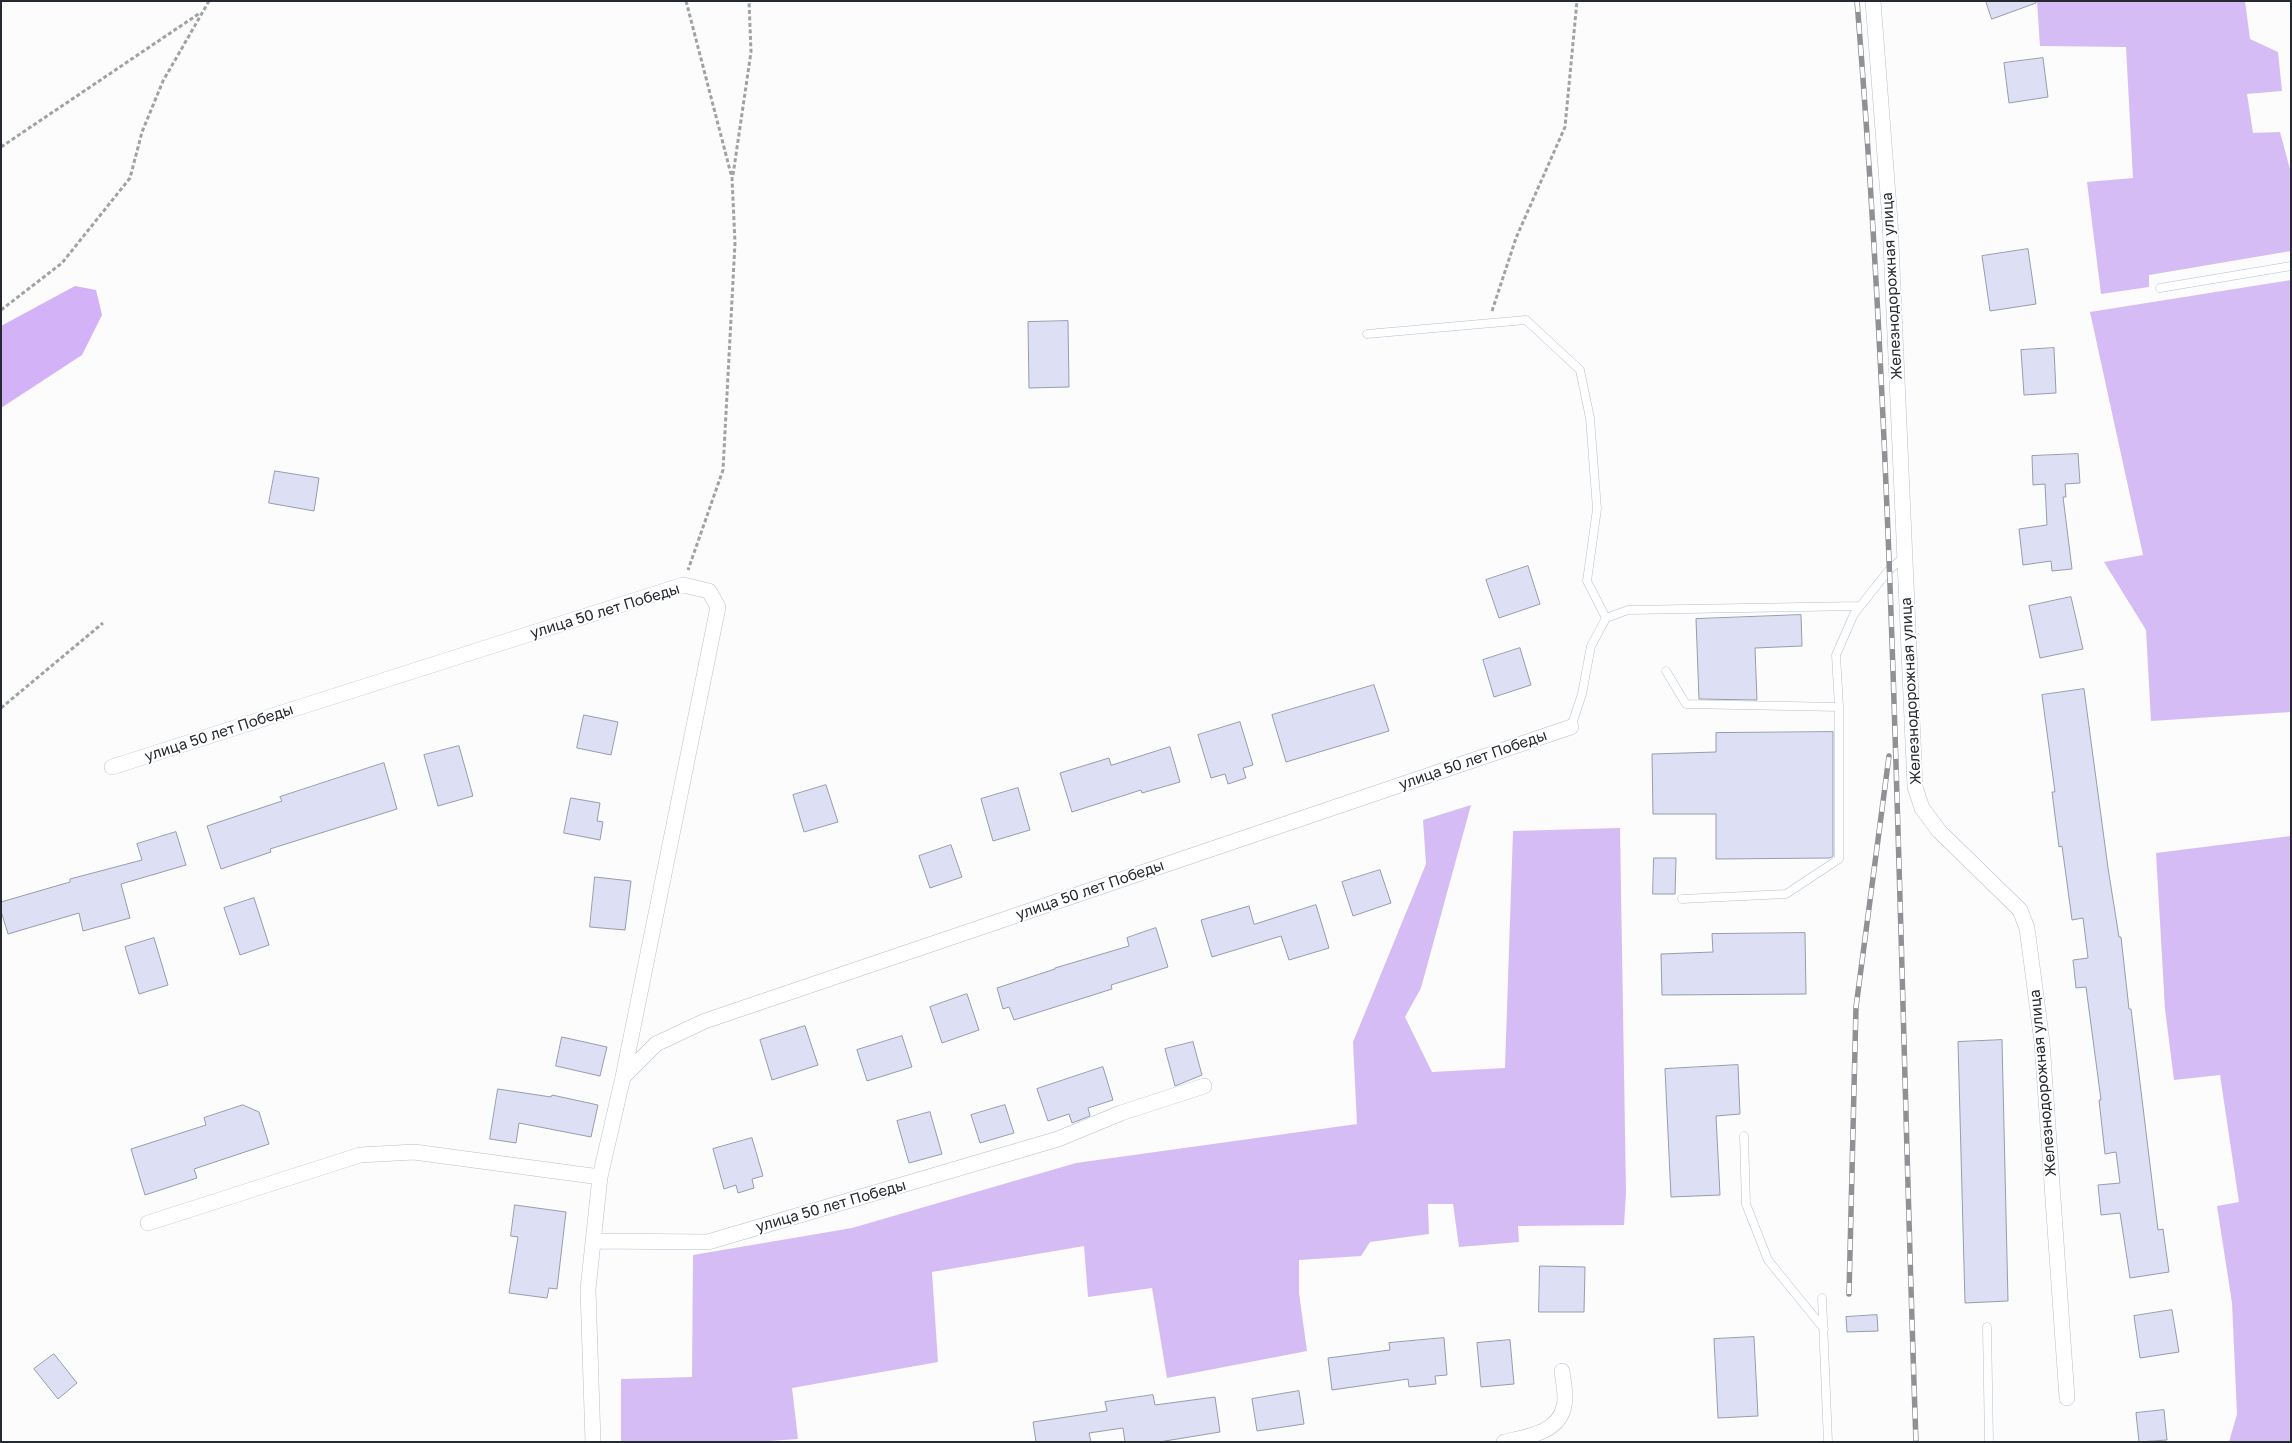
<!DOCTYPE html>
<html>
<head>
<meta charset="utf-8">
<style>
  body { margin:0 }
  #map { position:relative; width:2292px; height:1443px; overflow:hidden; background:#fcfcfc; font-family:"Golos Text",sans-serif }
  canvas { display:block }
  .frame { position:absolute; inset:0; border:2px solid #252a30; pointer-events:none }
</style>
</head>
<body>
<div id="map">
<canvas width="2292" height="1443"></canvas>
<div class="frame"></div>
</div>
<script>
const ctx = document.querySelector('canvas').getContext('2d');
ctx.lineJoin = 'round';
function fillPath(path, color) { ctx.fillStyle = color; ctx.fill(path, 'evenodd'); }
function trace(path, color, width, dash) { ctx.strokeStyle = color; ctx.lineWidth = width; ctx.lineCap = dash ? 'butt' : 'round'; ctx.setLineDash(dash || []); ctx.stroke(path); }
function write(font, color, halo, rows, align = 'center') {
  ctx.font = font + ' "Golos Text",sans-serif'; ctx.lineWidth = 4; ctx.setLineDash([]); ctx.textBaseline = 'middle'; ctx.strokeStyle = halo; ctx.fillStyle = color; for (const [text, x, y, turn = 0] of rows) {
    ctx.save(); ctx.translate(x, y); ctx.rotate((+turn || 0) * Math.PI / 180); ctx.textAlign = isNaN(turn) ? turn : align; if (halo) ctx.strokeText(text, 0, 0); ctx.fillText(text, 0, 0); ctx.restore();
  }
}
const green = new Path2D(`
  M 2037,1 L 2245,1 L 2250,39 L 2278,52 L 2282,91 L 2247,94 L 2253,133 L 2280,132 L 2291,173 L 2291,251 L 2149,275 L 2149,287 L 2101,294 L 2087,182 L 2133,178 L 2126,47 L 2040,46 Z
  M 2291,280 L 2291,712 L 2151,721 L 2146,630 L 2104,562 L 2143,555 L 2090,312 Z
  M 1471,805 L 1421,988 L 1405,1017 L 1432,1072 L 1505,1068 L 1513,831 L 1620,828 L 1626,1192 L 1624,1225 L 1518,1226 L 1519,1242 L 1459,1247 L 1453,1204 L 1428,1204 L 1429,1234 L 1370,1242 L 1361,1256 L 1299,1260 L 1299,1293 L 1307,1351 L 1167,1378 L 1152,1288 L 1088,1297 L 1084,1246 L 932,1272 L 938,1362 L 792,1388 L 798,1439 L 755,1442 L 621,1442 L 621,1379 L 692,1377 L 693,1255 L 852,1228 L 1076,1163 L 1357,1124 L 1353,1042 L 1426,864 L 1423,820 Z
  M 2291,836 L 2291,1442 L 2229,1442 L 2237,1414 L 2232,1303 L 2217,1206 L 2239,1202 L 2220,1075 L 2174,1080 L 2165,1009 L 2156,853 Z`);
const forest = new Path2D(`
  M 75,286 L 96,290 L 102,315 L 82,355 L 1,408 L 1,326 Z`);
const building = new Path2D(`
  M 1986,1 L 2036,1 L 2036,3 L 1992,19 Z
  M 2043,58 L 2048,97 L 2009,103 L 2004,63 Z
  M 2028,249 L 2036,304 L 1990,311 L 1982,256 Z
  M 1068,321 L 1069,387 L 1029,388 L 1028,322 Z
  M 2054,348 L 2056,393 L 2024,395 L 2021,350 Z
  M 2078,454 L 2080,483 L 2065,484 L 2066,497 L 2063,497 L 2072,569 L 2052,571 L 2051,561 L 2023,565 L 2019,529 L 2047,525 L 2045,484 L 2033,485 L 2032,456 Z
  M 275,471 L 319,478 L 314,511 L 269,503 Z
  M 1528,566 L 1540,604 L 1499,618 L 1486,580 Z
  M 2071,597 L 2083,649 L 2040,658 L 2029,606 Z
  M 1801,615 L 1802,646 L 1755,648 L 1757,700 L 1699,699 L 1696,619 Z
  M 1520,648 L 1531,685 L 1494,697 L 1483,660 Z
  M 1374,685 L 1389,731 L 1286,762 L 1272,715 Z
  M 2084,689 L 2108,868 L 2119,937 L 2121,937 L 2129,1009 L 2131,1009 L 2158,1230 L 2163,1229 L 2169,1272 L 2130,1278 L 2120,1213 L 2101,1215 L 2098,1185 L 2120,1183 L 2116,1152 L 2105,1154 L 2099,1100 L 2101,1100 L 2086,987 L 2076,988 L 2073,960 L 2088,958 L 2083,918 L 2072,920 L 2062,846 L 2059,847 L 2052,792 L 2055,792 L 2042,695 Z
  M 584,715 L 618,722 L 611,755 L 577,748 Z
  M 1240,722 L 1253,765 L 1243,768 L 1246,778 L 1228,784 L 1225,774 L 1211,778 L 1198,735 Z
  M 1833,732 L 1833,856 L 1830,858 L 1716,859 L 1716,814 L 1653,814 L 1652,754 L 1716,752 L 1716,733 Z
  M 459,746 L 473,796 L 438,806 L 424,755 Z
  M 1170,747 L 1180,782 L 1142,793 L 1141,790 L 1072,812 L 1060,773 L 1109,758 L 1111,765 Z
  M 384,763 L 397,809 L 270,849 L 271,852 L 221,869 L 207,826 L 282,801 L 280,797 Z
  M 826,785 L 838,822 L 804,832 L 793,795 Z
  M 1018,788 L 1030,830 L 993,841 L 981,799 Z
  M 571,798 L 600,803 L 597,821 L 603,822 L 600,840 L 564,833 Z
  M 176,832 L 186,865 L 121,884 L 130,918 L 83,931 L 79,913 L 8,934 L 1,911 L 1,902 L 70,882 L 70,879 L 142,860 L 137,844 Z
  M 951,845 L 962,877 L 930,888 L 919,856 Z
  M 1654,858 L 1676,858 L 1675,894 L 1653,894 Z
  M 1380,870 L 1391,903 L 1353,916 L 1342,882 Z
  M 595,877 L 631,881 L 625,930 L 590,927 Z
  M 254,898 L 269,945 L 240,955 L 224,908 Z
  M 1316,905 L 1329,948 L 1289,960 L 1281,936 L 1212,957 L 1201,920 L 1249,906 L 1254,924 Z
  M 1156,928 L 1168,967 L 1111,985 L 1112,989 L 1014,1020 L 1009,1007 L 1003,1009 L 997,988 L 1055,969 L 1055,968 L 1129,946 L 1127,938 Z
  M 1805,933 L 1806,994 L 1662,995 L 1661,954 L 1713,952 L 1712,934 Z
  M 154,938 L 168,985 L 139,994 L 125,947 Z
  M 967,994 L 979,1030 L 942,1043 L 930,1007 Z
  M 805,1026 L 818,1065 L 772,1080 L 760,1040 Z
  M 902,1036 L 912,1067 L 867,1081 L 857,1050 Z
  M 562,1037 L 607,1047 L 600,1076 L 556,1066 Z
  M 2002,1040 L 2008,1301 L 1965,1303 L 1958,1042 Z
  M 1193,1042 L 1202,1075 L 1175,1086 L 1165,1049 Z
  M 1738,1065 L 1740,1114 L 1716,1116 L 1720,1195 L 1671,1197 L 1665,1069 Z
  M 1103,1067 L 1113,1100 L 1088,1108 L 1090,1116 L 1072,1123 L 1069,1114 L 1048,1121 L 1037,1089 Z
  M 498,1089 L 551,1097 L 552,1095 L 598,1105 L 591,1137 L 519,1123 L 516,1143 L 490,1139 Z
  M 243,1105 L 259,1112 L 269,1144 L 194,1169 L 197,1178 L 145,1195 L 131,1149 L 206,1125 L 204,1118 Z
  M 1005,1105 L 1014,1133 L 980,1143 L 971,1115 Z
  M 930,1112 L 942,1154 L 909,1163 L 897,1121 Z
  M 752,1138 L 763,1176 L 752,1179 L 754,1188 L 738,1193 L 736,1185 L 724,1189 L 713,1149 Z
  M 515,1205 L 566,1212 L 557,1289 L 549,1288 L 547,1298 L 509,1293 L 518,1237 L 511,1236 Z
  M 1540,1266 L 1585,1267 L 1584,1312 L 1539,1312 Z
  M 2172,1310 L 2179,1352 L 2140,1358 L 2134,1316 Z
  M 1877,1315 L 1878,1331 L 1847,1332 L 1846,1317 Z
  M 1754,1337 L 1758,1416 L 1718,1418 L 1714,1339 Z
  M 1444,1338 L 1447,1375 L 1435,1376 L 1436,1384 L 1409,1387 L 1408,1379 L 1332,1390 L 1328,1358 L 1390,1350 L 1389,1343 Z
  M 1510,1340 L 1514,1384 L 1481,1387 L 1477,1343 Z
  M 54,1354 L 77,1383 L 58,1399 L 34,1369 Z
  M 1299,1391 L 1304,1424 L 1257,1431 L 1252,1399 Z
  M 1153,1395 L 1155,1405 L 1215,1397 L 1220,1432 L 1159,1442 L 1125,1442 L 1123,1428 L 1089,1433 L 1091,1442 L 1036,1442 L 1033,1422 L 1107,1411 L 1105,1402 Z
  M 2164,1410 L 2167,1440 L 2139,1442 L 2136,1413 Z`);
const path = new Path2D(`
  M 686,1 L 732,178 L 735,243 L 723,470 L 688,570
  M 1,147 L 200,13
  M 733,175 L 751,52 L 749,1
  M 1,310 L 62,263 L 130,178 L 142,132 L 163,81 L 209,1
  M 1492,311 L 1516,238 L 1565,127 L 1577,1
  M 1,708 L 103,623`);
const service = new Path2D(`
  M 2160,288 L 2291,266
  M 1367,334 L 1526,320 L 1580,370 L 1590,418 L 1597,509 L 1587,581 L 1606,618
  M 1666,671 L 1686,704 L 1839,707
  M 1571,727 L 1582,694 L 1591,646 L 1606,618 L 1628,610 L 1860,606
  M 1682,899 L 1786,894 L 1839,859 L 1839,707 L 1836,655 L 1854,614 L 1889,570 L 1904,557
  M 1744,1136 L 1746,1204 L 1768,1260 L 1824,1329
  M 1822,1298 L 1828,1442
  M 1987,1327 L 1989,1442`);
const minor = new Path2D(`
  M 1873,1 L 1890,221 L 1915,787 L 1922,808 L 1939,831 L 2020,910 L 2027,928 L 2042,1042 L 2067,1398
  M 112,767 L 683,585 L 709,591 L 718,607 L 623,1077
  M 148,1223 L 360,1155 L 414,1152 L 600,1177
  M 593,1241 L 708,1242 L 1058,1139 L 1121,1113 L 1204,1086
  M 593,1442 L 588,1289 L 600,1177 L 623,1077 L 656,1044 L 705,1021 L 1571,727
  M 1504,1442 C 1526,1437 1559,1433 1564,1406 C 1567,1396 1563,1381 1562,1371`);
const rail = new Path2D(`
  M 1857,1 C 1896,480 1899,962 1916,1442
  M 1849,1294 L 1856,1007 L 1889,756`);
const streetNames = [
  ["Железнодорожная улица",1892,286,-93],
  ["улица 50 лет Победы",605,611,-17],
  ["Железнодорожная улица",1911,691,-93],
  ["улица 50 лет Победы",219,733,-18],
  ["улица 50 лет Победы",1473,760,-19],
  ["улица 50 лет Победы",1090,890,-19],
  ["Железнодорожная улица",2043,1083,-95],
  ["улица 50 лет Победы",831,1206,-16]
];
fillPath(green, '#d6bcf5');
fillPath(forest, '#d3b2f8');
fillPath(building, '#dde0f4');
trace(building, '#989bad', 1);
trace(service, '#b3c0d0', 9);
trace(minor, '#b3c0d0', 16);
trace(path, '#a0a2a4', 3, [4, 2.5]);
trace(service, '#fff', 8);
trace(minor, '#fff', 15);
trace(rail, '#8f9194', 5.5);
trace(rail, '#fff', 4, [11]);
write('15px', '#252a30', '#fff', streetNames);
</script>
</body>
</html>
